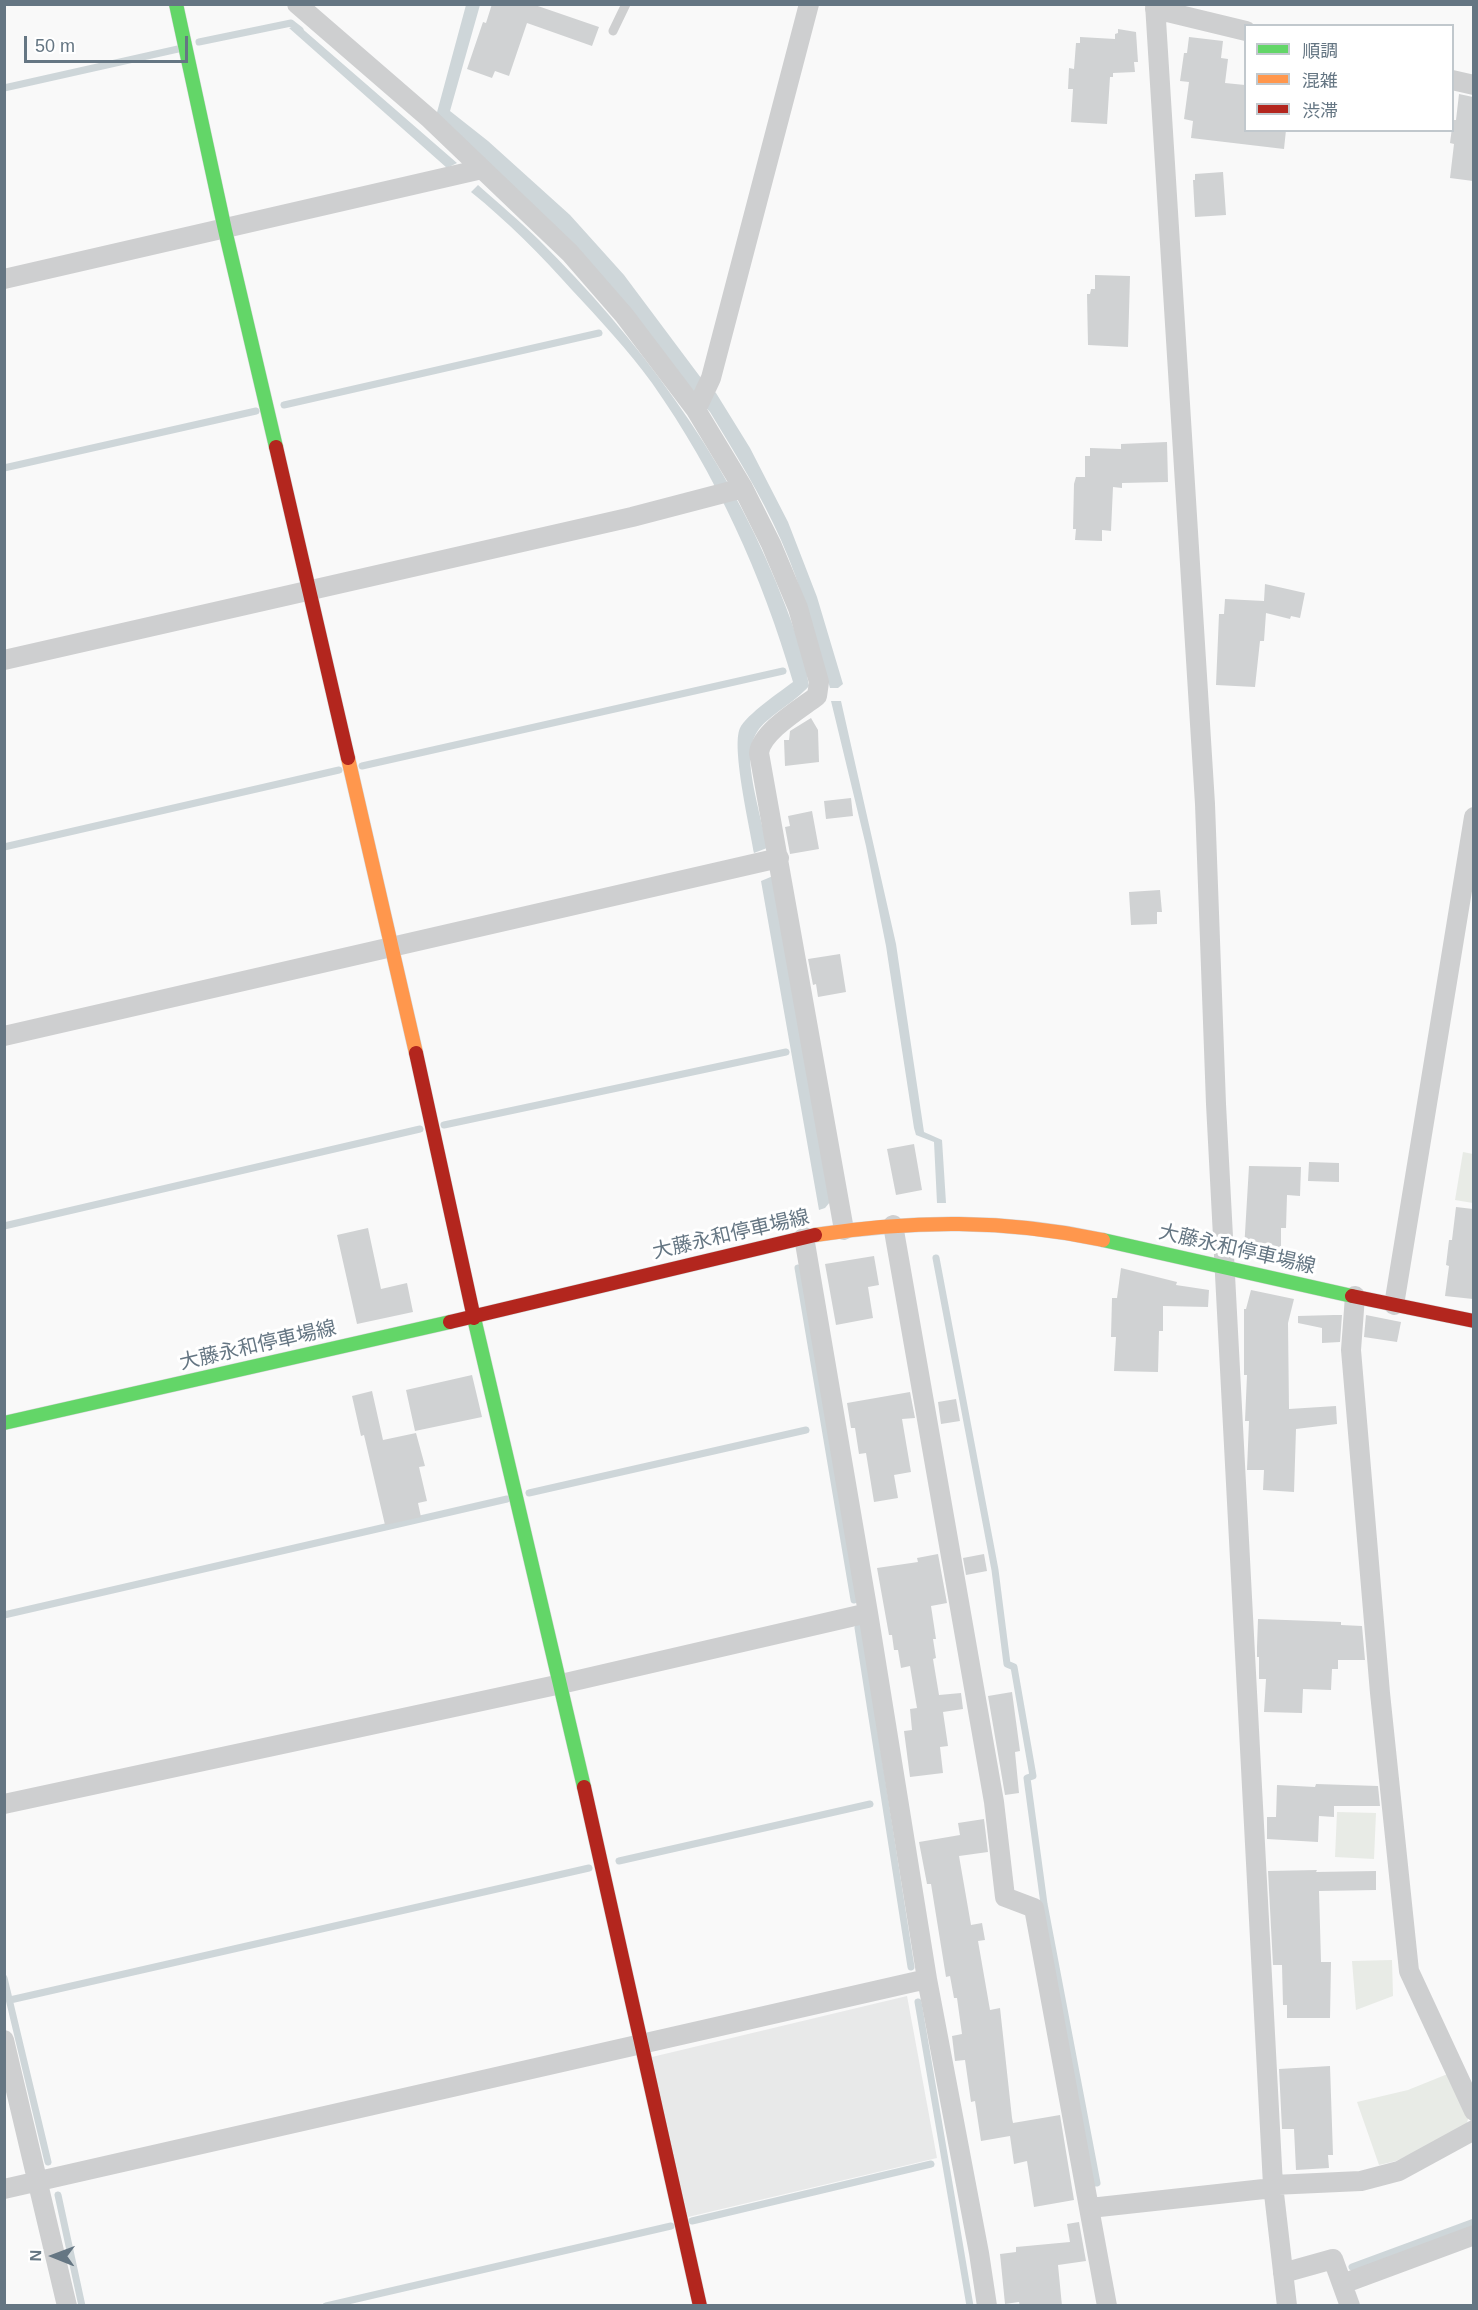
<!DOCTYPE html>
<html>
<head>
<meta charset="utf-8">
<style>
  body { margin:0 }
  #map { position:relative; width:1478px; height:2310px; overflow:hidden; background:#f9f9f9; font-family:Arial,"Noto Sans JP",sans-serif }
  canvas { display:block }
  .frame { position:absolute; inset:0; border:6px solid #657683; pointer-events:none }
  .legend { position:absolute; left:1244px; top:24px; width:210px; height:108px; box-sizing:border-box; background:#fff; border:2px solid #c1c8cd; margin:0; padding:8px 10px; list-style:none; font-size:18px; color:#657683 }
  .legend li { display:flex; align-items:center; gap:12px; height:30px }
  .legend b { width:30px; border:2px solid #c1c8cd }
  .north { position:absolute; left:24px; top:2226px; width:60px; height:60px; -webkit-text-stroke:4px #fff; paint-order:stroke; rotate:271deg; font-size:16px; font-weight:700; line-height:24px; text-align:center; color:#657683 }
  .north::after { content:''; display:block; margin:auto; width:21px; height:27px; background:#657683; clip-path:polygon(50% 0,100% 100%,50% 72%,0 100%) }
  .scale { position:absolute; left:24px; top:36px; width:164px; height:27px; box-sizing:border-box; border:3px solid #657683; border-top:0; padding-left:8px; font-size:18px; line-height:21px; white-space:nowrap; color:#657683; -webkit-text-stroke:4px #fff; paint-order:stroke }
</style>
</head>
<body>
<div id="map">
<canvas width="1478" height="2310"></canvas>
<div class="frame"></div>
<ul class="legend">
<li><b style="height:8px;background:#63d668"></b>順調</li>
<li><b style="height:8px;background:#ff974d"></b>混雑</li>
<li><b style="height:8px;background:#b3261e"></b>渋滞</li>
</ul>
<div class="north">N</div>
<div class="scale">50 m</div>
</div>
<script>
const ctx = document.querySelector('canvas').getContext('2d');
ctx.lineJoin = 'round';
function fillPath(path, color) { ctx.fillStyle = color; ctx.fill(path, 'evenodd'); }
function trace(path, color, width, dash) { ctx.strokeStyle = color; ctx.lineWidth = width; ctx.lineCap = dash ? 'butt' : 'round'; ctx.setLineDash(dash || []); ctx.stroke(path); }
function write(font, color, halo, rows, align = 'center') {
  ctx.font = font + ' Arial,"Noto Sans JP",sans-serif'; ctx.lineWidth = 6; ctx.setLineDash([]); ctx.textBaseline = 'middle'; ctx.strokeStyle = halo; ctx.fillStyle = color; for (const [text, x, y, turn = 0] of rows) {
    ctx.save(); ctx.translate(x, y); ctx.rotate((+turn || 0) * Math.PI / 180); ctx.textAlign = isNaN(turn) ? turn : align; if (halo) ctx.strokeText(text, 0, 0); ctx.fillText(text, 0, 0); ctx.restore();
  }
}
const built = new Path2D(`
  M 907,1996 L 937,2158 L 688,2217 L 652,2057 Z`);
const green = new Path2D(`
  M 1463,1152 L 1473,1154 L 1473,1203 L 1455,1200 Z
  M 1337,1812 L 1376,1813 L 1374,1859 L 1335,1857 Z
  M 1392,1960 L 1393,1996 L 1356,2010 L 1352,1961 Z
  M 1450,2073 L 1469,2115 L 1466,2127 L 1396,2161 L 1379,2165 L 1357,2102 L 1408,2090 Z`);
const water = new Path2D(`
  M 466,5 L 480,5 L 450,111 L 488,141 L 570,215 L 624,275 L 701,378 L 716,393 L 750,448 L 788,522 L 817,597 L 843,684 L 838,688 L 830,688 C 816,638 802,588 781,540 C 761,495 735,453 710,412 L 436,116 Z
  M 298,25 L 457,163 L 447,168 L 289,28 Z
  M 478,185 C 498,203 520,221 539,240 C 637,337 724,454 776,582 C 789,615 804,650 809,686 C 795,702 770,715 759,729 C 754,736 750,746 750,755 C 750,782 762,820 767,848 L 754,853 C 750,828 731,747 740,728 C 746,715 781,691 793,682 C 762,575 716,474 652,383 C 628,350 600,320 572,290 C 541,255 507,221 471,192 Z
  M 831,701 L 841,701 L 896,944 L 924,1132 L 942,1140 L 946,1203 L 937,1203 L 934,1142 L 916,1135 L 914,1128 L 886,946 L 866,846 Z
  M 773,876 L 830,1202 L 825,1208 L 819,1210 L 761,881 Z`);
const stream = new Path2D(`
  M 199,42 L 291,23 L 300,30
  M 4,88 L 178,49
  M 284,405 L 599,333
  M 4,468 L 256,411
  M 362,766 L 783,671
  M 4,847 L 339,770
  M 444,1125 L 786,1052
  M 4,1226 L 420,1129
  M 936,1258 L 995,1570 L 1007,1664 L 1014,1667 L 1033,1776 L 1027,1778 L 1044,1904 L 1097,2183
  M 798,1268 L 854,1600
  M 529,1493 L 806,1430
  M 4,1615 L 507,1499
  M 858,1628 L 911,1967
  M 619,1861 L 870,1804
  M 4,1978 L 48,2162
  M 10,2000 L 589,1868
  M 918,2002 L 970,2306
  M 58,2195 L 82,2306
  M 692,2221 L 931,2164
  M 1352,2267 L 1474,2222
  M 326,2306 L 671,2226`);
const building = new Path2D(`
  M 492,4 L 532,4 L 599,27 L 592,46 L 527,23 L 509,76 L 495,71 L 492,78 L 467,69 L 483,22 L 486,23 Z
  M 1118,29 L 1136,32 L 1138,62 L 1134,62 L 1135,72 L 1113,73 L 1113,77 L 1110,77 L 1107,124 L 1071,122 L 1073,89 L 1068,89 L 1069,68 L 1074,69 L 1076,43 L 1080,43 L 1080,37 L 1115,39 L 1115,34 L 1118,33 Z
  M 1189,37 L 1223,41 L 1221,58 L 1228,59 L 1225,83 L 1245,85 L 1245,130 L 1286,130 L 1284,149 L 1191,138 L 1193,121 L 1184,119 L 1189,82 L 1180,81 L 1184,53 L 1187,53 Z
  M 1459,94 L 1473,97 L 1473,181 L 1450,178 L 1454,144 L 1450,143 L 1453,120 L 1456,120 Z
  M 1223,172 L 1226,215 L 1195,217 L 1193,180 L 1195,180 L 1195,174 Z
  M 1095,275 L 1130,276 L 1128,347 L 1088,345 L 1087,294 L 1090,294 L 1091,289 L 1095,289 Z
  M 1167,442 L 1168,482 L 1122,483 L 1122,488 L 1113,487 L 1111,531 L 1102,530 L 1102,541 L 1075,540 L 1076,529 L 1073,529 L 1074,484 L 1076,477 L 1085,477 L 1085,456 L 1090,456 L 1090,448 L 1121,449 L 1121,444 Z
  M 1265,584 L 1305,593 L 1300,618 L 1291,616 L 1290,619 L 1266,613 L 1264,641 L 1260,641 L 1255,687 L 1216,685 L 1219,614 L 1224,614 L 1225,599 L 1264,601 Z
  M 811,718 L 818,730 L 819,762 L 785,766 L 784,740 L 789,740 L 790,731 Z
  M 851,798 L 853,816 L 826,819 L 824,801 Z
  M 812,811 L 819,849 L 790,854 L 785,827 L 790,826 L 788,816 Z
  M 1160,890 L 1162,912 L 1157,912 L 1157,924 L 1131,925 L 1129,892 Z
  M 840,954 L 846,992 L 818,997 L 816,984 L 813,985 L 808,959 Z
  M 914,1144 L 922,1190 L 896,1195 L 887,1149 Z
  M 1309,1162 L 1339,1163 L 1339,1182 L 1308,1181 Z
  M 1249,1166 L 1301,1167 L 1300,1196 L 1287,1195 L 1286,1228 L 1281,1228 L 1281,1251 L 1244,1250 Z
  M 1456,1207 L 1473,1209 L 1473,1299 L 1445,1296 L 1449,1266 L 1446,1265 L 1449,1240 L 1452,1240 Z
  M 368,1228 L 381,1289 L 407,1283 L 413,1312 L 357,1324 L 337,1235 Z
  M 874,1256 L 879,1285 L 868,1287 L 873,1318 L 836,1325 L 825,1264 Z
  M 1121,1268 L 1177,1282 L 1176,1285 L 1209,1290 L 1208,1307 L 1163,1306 L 1163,1331 L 1159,1331 L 1158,1372 L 1114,1371 L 1116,1337 L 1111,1337 L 1112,1298 L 1117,1298 Z
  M 1251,1290 L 1294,1299 L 1288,1323 L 1289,1409 L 1336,1406 L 1337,1424 L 1296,1429 L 1294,1492 L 1263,1490 L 1264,1470 L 1247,1470 L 1249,1421 L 1245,1421 L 1247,1375 L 1244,1375 L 1244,1309 L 1246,1309 Z
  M 1334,1315 L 1342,1315 L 1340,1342 L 1322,1343 L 1322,1328 L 1298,1323 L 1298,1316 Z
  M 1366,1315 L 1401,1322 L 1397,1342 L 1364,1337 Z
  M 472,1375 L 482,1417 L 415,1431 L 406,1390 Z
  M 372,1391 L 383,1440 L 416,1433 L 425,1466 L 419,1467 L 427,1501 L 418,1503 L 421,1517 L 385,1525 L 364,1435 L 361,1436 L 352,1396 Z
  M 910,1392 L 915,1418 L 902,1419 L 911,1472 L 894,1475 L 898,1498 L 874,1502 L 866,1453 L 859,1454 L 855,1428 L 851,1428 L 847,1403 Z
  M 956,1399 L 960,1421 L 941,1424 L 938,1402 Z
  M 938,1554 L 947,1603 L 931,1606 L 936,1639 L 933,1639 L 936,1658 L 933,1659 L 939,1695 L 961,1693 L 963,1709 L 943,1712 L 948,1746 L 940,1747 L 943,1773 L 910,1777 L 904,1731 L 912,1730 L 910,1709 L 917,1708 L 910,1666 L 901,1668 L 898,1650 L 894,1650 L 892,1635 L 889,1635 L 877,1568 L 918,1562 L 917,1558 Z
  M 984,1554 L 987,1571 L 966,1575 L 963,1558 Z
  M 1258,1619 L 1341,1622 L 1341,1625 L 1362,1626 L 1365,1660 L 1338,1660 L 1338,1669 L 1332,1669 L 1331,1690 L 1303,1689 L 1302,1713 L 1264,1712 L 1266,1679 L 1259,1679 L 1259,1657 L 1257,1657 L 1257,1647 Z
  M 1012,1692 L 1020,1751 L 1015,1752 L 1019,1793 L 1005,1795 L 988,1696 Z
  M 1316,1784 L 1378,1786 L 1380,1806 L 1334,1806 L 1334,1817 L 1319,1816 L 1318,1842 L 1267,1839 L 1267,1817 L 1276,1817 L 1277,1785 L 1315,1787 Z
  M 984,1819 L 988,1852 L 959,1856 L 971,1925 L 982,1923 L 985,1940 L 978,1941 L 990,2010 L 1000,2008 L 1012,2118 L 1013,2123 L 1060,2115 L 1074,2200 L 1034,2207 L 1027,2161 L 1014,2164 L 1010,2136 L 981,2141 L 975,2101 L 971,2102 L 965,2060 L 955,2061 L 952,2036 L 962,2034 L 957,1998 L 954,1998 L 950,1976 L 946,1977 L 931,1884 L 927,1884 L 919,1842 L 960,1835 L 958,1823 Z
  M 1317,1870 L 1316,1872 L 1376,1871 L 1376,1890 L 1319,1891 L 1321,1962 L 1331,1962 L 1330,2018 L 1287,2018 L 1287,2005 L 1283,2005 L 1282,1965 L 1273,1965 L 1268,1871 Z
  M 1330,2066 L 1333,2155 L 1328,2155 L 1329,2168 L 1296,2170 L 1294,2129 L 1282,2129 L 1279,2069 Z
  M 1079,2222 L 1086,2261 L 1058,2265 L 1062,2306 L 1020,2306 L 1019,2302 L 1005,2304 L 1000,2254 L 1016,2252 L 1016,2247 L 1070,2242 L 1067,2224 Z`);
const lane = new Path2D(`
  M 613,31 L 626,4`);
const street = new Path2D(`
  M 297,4 L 430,119 L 570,253 L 624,315 L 696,410 L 743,488 L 771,544 L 798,608 L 819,682 L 817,696 C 800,709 761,732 759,753 L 844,1230
  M 1155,4 L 1205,804 L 1216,1104 L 1273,2185 L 1287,2306
  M 1155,9 L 1246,31
  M 1452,80 L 1474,85
  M 4,279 L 482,169
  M 696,410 L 711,378 L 809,4
  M 4,660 L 632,517 L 743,488
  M 4,1036 L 779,858
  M 893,1225 L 994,1802 L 1005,1897 L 1034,1908 L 1107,2306
  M 804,1237 L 868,1613 L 927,1979 L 979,2253 L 987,2306
  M 1355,1296 L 1351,1350 L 1380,1693 L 1409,1971 L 1474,2111
  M 1394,1305 L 1474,817
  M 4,1804 L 561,1684 L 868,1613
  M 4,2040 L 67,2306
  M 1273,2185 L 1361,2181 L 1399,2171 L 1474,2130
  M 4,2189 L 927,1979
  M 1090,2208 L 1273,2188
  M 1283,2273 L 1333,2259 L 1350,2306
  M 1342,2284 L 1474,2235`);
const fast = new Path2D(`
  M 176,4 L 225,230 L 276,447
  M 1103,1240 L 1352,1296
  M 474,1318 L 584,1787
  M 4,1423 L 450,1322`);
const slow = new Path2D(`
  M 348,758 L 416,1053
  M 815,1235 C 913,1220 1005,1219 1103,1240`);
const jam = new Path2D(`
  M 276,447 L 348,758
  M 416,1053 L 474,1318
  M 1352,1296 L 1474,1321
  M 450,1322 L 815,1235
  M 584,1787 L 700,2306`);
const streetNames = [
  ["大藤永和停車場線",731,1235,-13],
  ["大藤永和停車場線",1237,1250,13],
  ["大藤永和停車場線",258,1346,-13]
];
fillPath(built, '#e8e9e9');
fillPath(green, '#e8ebe6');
fillPath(water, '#ced6d9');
trace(stream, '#ced6d9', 7);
fillPath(building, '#d0d2d3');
trace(fast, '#d5d6d7', 15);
trace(slow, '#d5d6d7', 15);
trace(jam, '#d5d6d7', 15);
trace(lane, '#cecfd0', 9);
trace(street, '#cecfd0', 20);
trace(fast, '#63d668', 14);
trace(slow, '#ff974d', 14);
trace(jam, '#b3261e', 14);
write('20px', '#657683', '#fff', streetNames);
</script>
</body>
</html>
